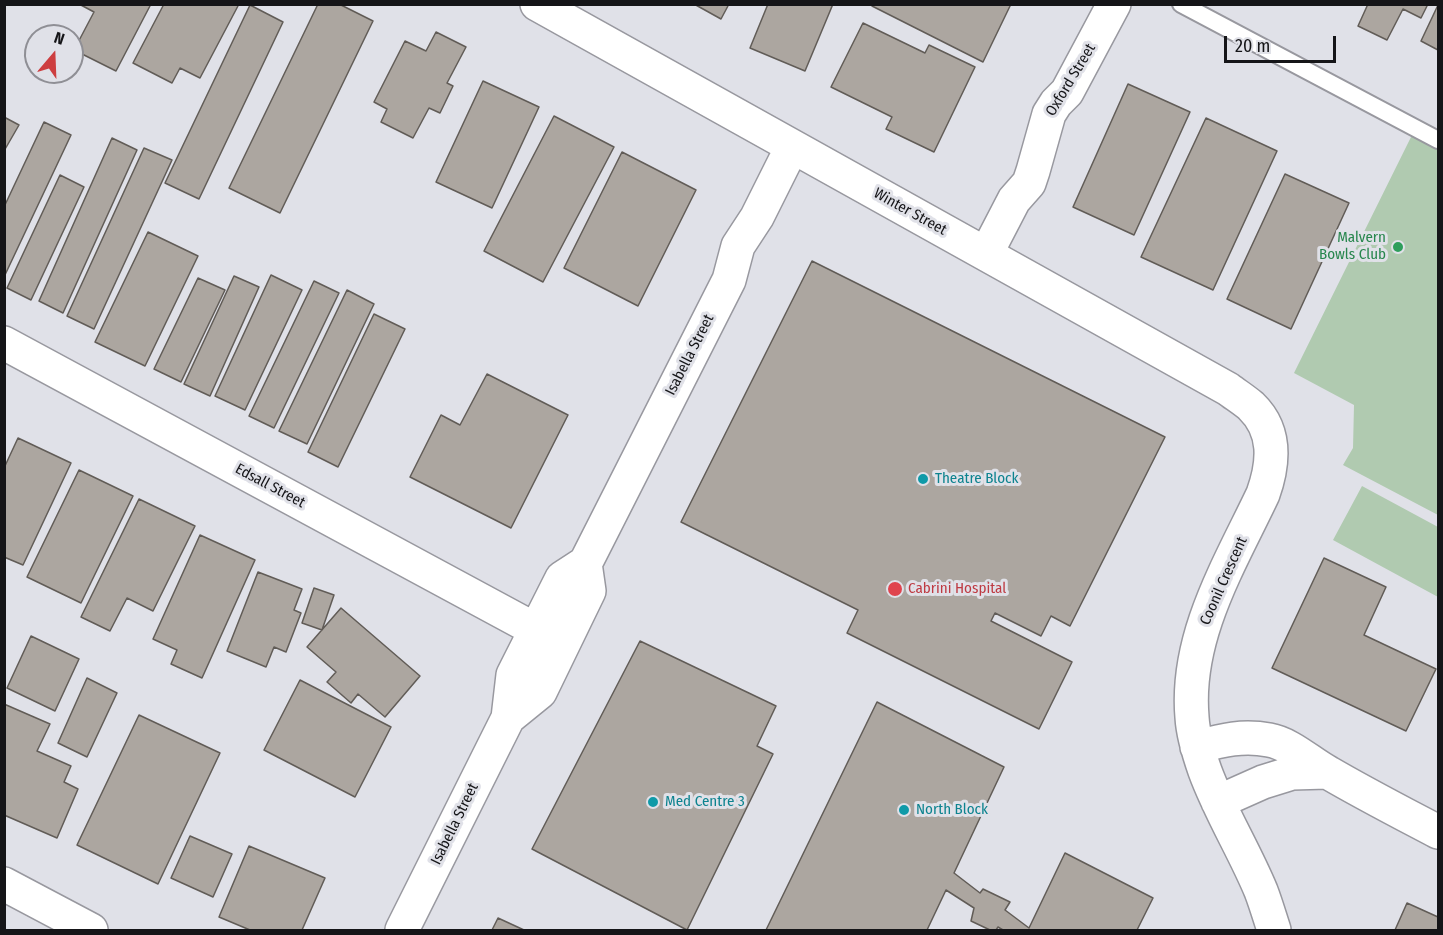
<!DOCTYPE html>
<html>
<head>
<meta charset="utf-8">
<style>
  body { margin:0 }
  #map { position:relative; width:1443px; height:935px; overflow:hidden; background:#e0e1e8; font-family:"Fira Sans Condensed",sans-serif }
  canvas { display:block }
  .frame { position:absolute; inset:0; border:6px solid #151518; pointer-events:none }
  .north { position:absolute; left:24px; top:24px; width:60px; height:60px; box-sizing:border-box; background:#e0e1e8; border:2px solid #8f8f95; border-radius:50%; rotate:19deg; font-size:16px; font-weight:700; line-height:24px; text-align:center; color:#151518 }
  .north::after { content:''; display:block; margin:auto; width:21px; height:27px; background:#cd3e40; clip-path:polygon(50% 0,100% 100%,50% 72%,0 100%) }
  .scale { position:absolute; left:1224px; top:36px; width:112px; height:27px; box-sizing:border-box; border:3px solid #151518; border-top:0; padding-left:8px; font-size:18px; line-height:21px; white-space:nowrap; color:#151518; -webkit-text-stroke:4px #e0e1e8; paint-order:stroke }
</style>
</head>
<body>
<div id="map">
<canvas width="1443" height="935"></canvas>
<div class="frame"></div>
<div class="north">N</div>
<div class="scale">20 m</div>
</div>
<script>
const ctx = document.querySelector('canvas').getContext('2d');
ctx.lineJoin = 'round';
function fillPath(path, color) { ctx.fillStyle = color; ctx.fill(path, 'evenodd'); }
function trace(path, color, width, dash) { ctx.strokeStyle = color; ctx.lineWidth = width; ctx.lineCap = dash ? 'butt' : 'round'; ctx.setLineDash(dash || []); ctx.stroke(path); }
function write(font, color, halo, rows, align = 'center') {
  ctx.font = font + ' "Fira Sans Condensed",sans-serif'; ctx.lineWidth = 6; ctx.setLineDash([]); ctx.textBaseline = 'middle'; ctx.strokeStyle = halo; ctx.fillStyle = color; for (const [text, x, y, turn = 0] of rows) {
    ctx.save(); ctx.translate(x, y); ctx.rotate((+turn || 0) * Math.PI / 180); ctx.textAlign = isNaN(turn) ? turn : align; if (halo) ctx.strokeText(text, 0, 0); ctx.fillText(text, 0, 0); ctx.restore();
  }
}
const green = new Path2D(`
  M 1413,133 L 1438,147 L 1438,515 L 1343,465 L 1353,448 L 1354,405 L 1294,373 Z
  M 1362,486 L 1438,527 L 1438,597 L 1333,540 Z`);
const building = new Path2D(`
  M 79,4 L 151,4 L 116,71 L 74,50 L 94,12 Z
  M 164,4 L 239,4 L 200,78 L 180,68 L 172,83 L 133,63 Z
  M 318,4 L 339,4 L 373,21 L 280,213 L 229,188 Z
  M 694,4 L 729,4 L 721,19 Z
  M 768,4 L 833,4 L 805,71 L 750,48 Z
  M 873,4 L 1011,4 L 983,62 L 872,6 Z
  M 1368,4 L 1428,4 L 1421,18 L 1403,9 L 1387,40 L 1358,26 Z
  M 250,5 L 283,22 L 199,199 L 165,183 Z
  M 1438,5 L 1438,50 L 1421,41 Z
  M 863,23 L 925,53 L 929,45 L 975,67 L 934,152 L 886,129 L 892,117 L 831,87 Z
  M 436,32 L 466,47 L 447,83 L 453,86 L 440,113 L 429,108 L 413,138 L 381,122 L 387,109 L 374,102 L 405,41 L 426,51 Z
  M 483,81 L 539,107 L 492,208 L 436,182 Z
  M 1128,84 L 1190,112 L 1134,235 L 1073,207 Z
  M 554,116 L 614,147 L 543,282 L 484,251 Z
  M 4,117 L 19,125 L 4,151 Z
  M 1206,118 L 1277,151 L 1213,290 L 1141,257 Z
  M 44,122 L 71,135 L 4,277 L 4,207 Z
  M 112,138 L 137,150 L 63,313 L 39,301 Z
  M 144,148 L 172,160 L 94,329 L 67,316 Z
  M 622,152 L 696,190 L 638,306 L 564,268 Z
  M 1285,174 L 1349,203 L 1291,329 L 1227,299 Z
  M 60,175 L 84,187 L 31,300 L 7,288 Z
  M 148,232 L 198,256 L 145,366 L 95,342 Z
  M 812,261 L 1165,437 L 1070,626 L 1051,616 L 1041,636 L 995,613 L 991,621 L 1072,662 L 1039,729 L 847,633 L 858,610 L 681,522 Z
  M 271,275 L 302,290 L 245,410 L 215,396 Z
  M 234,276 L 259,287 L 210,396 L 184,384 Z
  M 198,278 L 225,290 L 181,382 L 154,369 Z
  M 314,281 L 339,293 L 274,428 L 249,416 Z
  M 347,290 L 374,304 L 307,444 L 279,431 Z
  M 374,314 L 405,329 L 338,467 L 308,452 Z
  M 487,374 L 568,415 L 511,528 L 410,477 L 441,415 L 460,425 Z
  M 18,438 L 71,463 L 23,565 L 4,557 L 4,468 Z
  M 79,470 L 133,496 L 81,603 L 27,577 Z
  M 139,499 L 195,526 L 153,611 L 127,598 L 110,631 L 81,617 Z
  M 200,535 L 255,560 L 202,678 L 171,664 L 177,650 L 153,639 Z
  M 1324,558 L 1386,587 L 1364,635 L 1436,669 L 1406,731 L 1272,668 Z
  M 258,572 L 302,589 L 294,610 L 301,613 L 286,652 L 274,647 L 266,667 L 227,651 Z
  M 314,588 L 334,595 L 322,630 L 302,623 Z
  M 341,608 L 420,676 L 385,717 L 358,694 L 351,703 L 327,682 L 336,672 L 307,647 Z
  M 31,636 L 79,659 L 55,711 L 7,688 Z
  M 640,641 L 776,706 L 757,746 L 773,754 L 687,930 L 532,849 Z
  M 87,678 L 117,693 L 87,757 L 58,743 Z
  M 300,680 L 391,727 L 355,797 L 264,750 Z
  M 877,702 L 1004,767 L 954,873 L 980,893 L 983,889 L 1010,902 L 1005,910 L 1029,928 L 1065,853 L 1153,898 L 1137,930 L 1003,930 L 998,927 L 996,930 L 990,930 L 971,921 L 974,908 L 946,890 L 927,930 L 766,930 Z
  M 4,704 L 50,724 L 37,751 L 71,766 L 64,782 L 78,789 L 57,838 L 4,815 Z
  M 139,715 L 220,753 L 158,884 L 77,845 Z
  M 190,836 L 232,854 L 213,897 L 171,878 Z
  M 249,846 L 325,878 L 302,930 L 250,930 L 219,917 Z
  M 1407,903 L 1438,917 L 1438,930 L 1395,930 Z
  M 498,918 L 524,930 L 492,930 Z`);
const lane = new Path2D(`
  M 1181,4 L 1438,140`);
const street = new Path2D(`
  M 537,4 L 1228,389 C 1236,395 1244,400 1251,406 C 1277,431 1274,463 1263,494 C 1230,564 1185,636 1192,717 C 1193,736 1199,754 1205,771 C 1220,812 1244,850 1261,891 C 1266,904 1270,918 1274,930
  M 986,254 L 1014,200 L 1029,183 L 1033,171 L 1049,114 L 1056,103 L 1067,92 L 1114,4
  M 4,343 L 536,630 C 551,642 550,649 551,667
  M 508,718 L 540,692 L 589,591 L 585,563
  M 1197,747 C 1223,740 1243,735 1269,740 C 1291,744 1310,763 1329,773 C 1365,794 1402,813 1438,832
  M 1218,802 L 1263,782 L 1292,773 L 1327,772
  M 4,884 L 91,930
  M 402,930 L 508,718 L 513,675 L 562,578 L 585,563 L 588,558 L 729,280 L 738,246 L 757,217 L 792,147`);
const markers = [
  [1398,247,6,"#2e9e5b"],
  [923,479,6,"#0f9aa8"],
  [895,589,8,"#e0444e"],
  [653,802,6,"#0f9aa8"],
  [904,810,6,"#0f9aa8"]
];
const streetNames = [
  ["Oxford Street",1071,80,-59],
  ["Winter Street",910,212,29],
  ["Isabella Street",690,355,-63],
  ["Edsall Street",270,486,28],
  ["Coonil Crescent",1224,581,-66],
  ["Isabella Street",455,824,-64]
];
const leisureNames = [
  ["Malvern",1386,238],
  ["Bowls Club",1386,255]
];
const cultureNames = [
  ["Theatre Block",935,479],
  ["Med Centre 3",665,802],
  ["North Block",916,810]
];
const healthNames = [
  ["Cabrini Hospital",908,589]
];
fillPath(green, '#b0cab0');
fillPath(building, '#aca6a0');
trace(building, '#615c57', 1.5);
trace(lane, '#98989f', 20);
trace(street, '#98989f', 36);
trace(lane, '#fff', 16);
trace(street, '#fff', 33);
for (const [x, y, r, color] of markers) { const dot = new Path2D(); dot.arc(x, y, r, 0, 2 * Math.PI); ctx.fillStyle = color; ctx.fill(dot); trace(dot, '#e0e1e8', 2); }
write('15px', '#151518', '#e0e1e8', streetNames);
write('15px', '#27864d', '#e0e1e8', leisureNames, 'right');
write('15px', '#0d838f', '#e0e1e8', cultureNames, 'left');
write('15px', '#be3a42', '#e0e1e8', healthNames, 'left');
</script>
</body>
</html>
